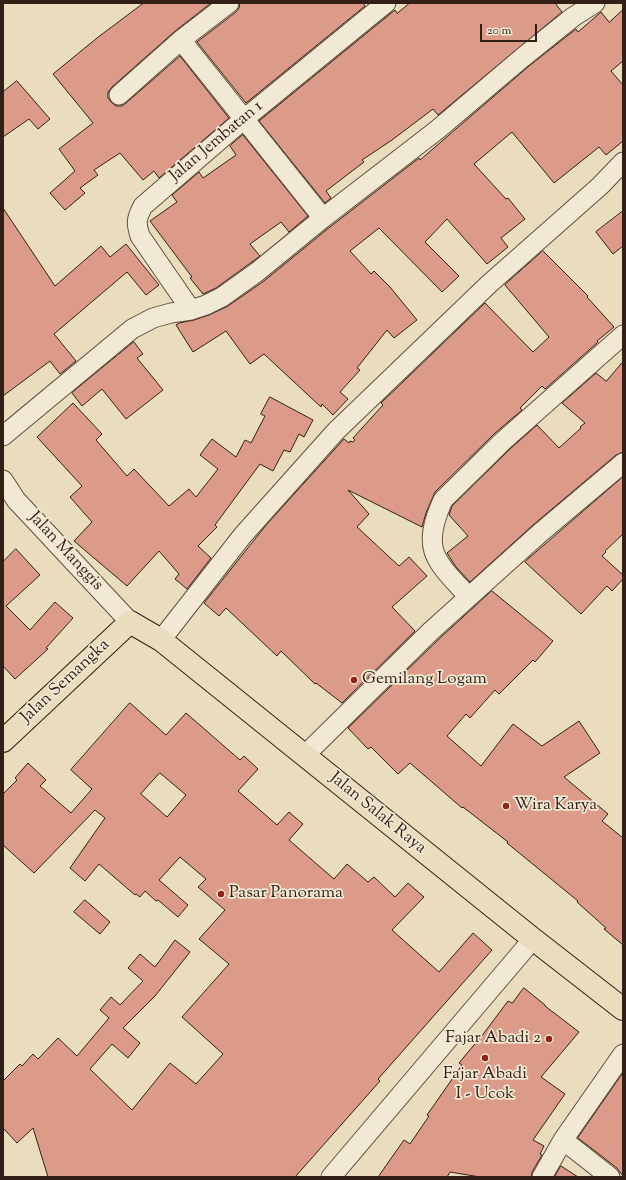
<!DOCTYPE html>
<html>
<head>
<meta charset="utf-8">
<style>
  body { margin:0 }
  #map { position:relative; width:626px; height:1180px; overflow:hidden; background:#e9ddbd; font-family:"Sorts Mill Goudy",serif }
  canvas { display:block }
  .frame { position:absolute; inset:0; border:4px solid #322016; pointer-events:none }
  .scale { position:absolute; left:480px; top:24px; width:57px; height:18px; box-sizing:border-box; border:2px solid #322016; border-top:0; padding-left:5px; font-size:12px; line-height:14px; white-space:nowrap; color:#322016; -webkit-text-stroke:3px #f1e9d4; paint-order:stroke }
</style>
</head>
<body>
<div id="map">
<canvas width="626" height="1180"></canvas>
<div class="frame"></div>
<div class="scale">20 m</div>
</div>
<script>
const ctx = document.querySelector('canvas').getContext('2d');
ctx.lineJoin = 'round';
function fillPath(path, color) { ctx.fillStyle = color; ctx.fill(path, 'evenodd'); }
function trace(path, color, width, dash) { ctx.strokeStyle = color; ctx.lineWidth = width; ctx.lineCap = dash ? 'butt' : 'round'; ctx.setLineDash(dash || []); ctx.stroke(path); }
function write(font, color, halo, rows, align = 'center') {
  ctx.font = font + ' "Sorts Mill Goudy",serif'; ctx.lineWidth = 3.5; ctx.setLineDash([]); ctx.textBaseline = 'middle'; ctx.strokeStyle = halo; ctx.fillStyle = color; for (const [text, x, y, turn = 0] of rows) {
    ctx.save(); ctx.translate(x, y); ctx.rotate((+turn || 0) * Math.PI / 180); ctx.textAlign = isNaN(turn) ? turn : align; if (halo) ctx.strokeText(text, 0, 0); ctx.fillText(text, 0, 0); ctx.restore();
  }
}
const building = new Path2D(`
  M 144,3 L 211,3 L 174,32 L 112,87 L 108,92 L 108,98 L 111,102 L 116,106 L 122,106 L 126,103 L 180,56 L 229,118 L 159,178 L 154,171 L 143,180 L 120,153 L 94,170 L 98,175 L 80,188 L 85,193 L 65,210 L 50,193 L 75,171 L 59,149 L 93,123 L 53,74 L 97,38 Z
  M 240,3 L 363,3 L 365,6 L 246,103 L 197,42 L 236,12 L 239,8 Z
  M 410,3 L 555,3 L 562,12 L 438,115 L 433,109 L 392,140 L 362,160 L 364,162 L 326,191 L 331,198 L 325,203 L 259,121 L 395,10 L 397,13 Z
  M 623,10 L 623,61 L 611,71 L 623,85 L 623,141 L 606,155 L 599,147 L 554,183 L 512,132 L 474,164 L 506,199 L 508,198 L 525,219 L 501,238 L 508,247 L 487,264 L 447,219 L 425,242 L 459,276 L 442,292 L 379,228 L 350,251 L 371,274 L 374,271 L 390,287 L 417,320 L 394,338 L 387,330 L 357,368 L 360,370 L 340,392 L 348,399 L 333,415 L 322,404 L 321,407 L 264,354 L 250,364 L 226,331 L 193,352 L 176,325 L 179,323 L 194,320 L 209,315 L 228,306 L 264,281 L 330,227 L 419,158 L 420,160 L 529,66 L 576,29 L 578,32 L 601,12 L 609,22 Z
  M 17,81 L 50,119 L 38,129 L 29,119 L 3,137 L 3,92 Z
  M 243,135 L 308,216 L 289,232 L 281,222 L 250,244 L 260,256 L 216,288 L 203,294 L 190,278 L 192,277 L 150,221 L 177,202 L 172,195 L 199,172 L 203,178 L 236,155 L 230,146 Z
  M 3,208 L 55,286 L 101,246 L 110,257 L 126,244 L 159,285 L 146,295 L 127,272 L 54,334 L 76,361 L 60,374 L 50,361 L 3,396 Z
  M 623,211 L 623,246 L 613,254 L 596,232 Z
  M 543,251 L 588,296 L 587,297 L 614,327 L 597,341 L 598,342 L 545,389 L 542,386 L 520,408 L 522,410 L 495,433 L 435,492 L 426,513 L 422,527 L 348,490 L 369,514 L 357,527 L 399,566 L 409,557 L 427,576 L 392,607 L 415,631 L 342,703 L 316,683 L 315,684 L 281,651 L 277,656 L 226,608 L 219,616 L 204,603 L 267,524 L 344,439 L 349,443 L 350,441 L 353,442 L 355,440 L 353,438 L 383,405 L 381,403 L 485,303 L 533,352 L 549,337 L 505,285 Z
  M 134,342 L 143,354 L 137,358 L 163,390 L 126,419 L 102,389 L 82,406 L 72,393 Z
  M 623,362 L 623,452 L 616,455 L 533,525 L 470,582 L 456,567 L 447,553 L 468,536 L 449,515 L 452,506 L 510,449 L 537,425 L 559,448 L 581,428 L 580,427 L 585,423 L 562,403 L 596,373 L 606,381 Z
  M 270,397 L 313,420 L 304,437 L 299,434 L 290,452 L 284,450 L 273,471 L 260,464 L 215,525 L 217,527 L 198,546 L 211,558 L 187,589 L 175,579 L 179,574 L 159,551 L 127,586 L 74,541 L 92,522 L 70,497 L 82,486 L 37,437 L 73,403 L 102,434 L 96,440 L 127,476 L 134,469 L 169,506 L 189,489 L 196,497 L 218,469 L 200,455 L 212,439 L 236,457 L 245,440 L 251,443 L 265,416 L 261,414 Z
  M 623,477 L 623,534 L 605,551 L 606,552 L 602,556 L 623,575 L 623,579 L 612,591 L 607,586 L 581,614 L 525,562 Z
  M 16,549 L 40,575 L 6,606 L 30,630 L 55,602 L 73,618 L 46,648 L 48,649 L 15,679 L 3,666 L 3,562 Z
  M 492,591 L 553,641 L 535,662 L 533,660 L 499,694 L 495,690 L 470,718 L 466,714 L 447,736 L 481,766 L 513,724 L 542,746 L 579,721 L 600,753 L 564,777 L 608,814 L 602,821 L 623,838 L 623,945 L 604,929 L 606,928 L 577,902 L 578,901 L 507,843 L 508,842 L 463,807 L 462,808 L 410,763 L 398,774 L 371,747 L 368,749 L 348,728 L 439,639 Z
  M 130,703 L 166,735 L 186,713 L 240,760 L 244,756 L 258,769 L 238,791 L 277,825 L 289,812 L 303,824 L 289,840 L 334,879 L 347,864 L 368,882 L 374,877 L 395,897 L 408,883 L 424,897 L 392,930 L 439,972 L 473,933 L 492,950 L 378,1079 L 380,1081 L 295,1177 L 48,1177 L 33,1128 L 17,1143 L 3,1128 L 3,1081 L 20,1064 L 22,1066 L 33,1054 L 38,1059 L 58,1038 L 77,1056 L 109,1018 L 100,1010 L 111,997 L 120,1005 L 143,981 L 128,968 L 140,954 L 155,967 L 175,940 L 190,952 L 155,996 L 123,1028 L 140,1043 L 128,1058 L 112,1044 L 90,1069 L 132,1110 L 170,1063 L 196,1084 L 223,1054 L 182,1017 L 229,964 L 199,939 L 225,910 L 198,887 L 206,879 L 180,857 L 159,880 L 188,905 L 178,917 L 158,900 L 156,901 L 145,891 L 140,897 L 136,894 L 135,895 L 99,864 L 85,881 L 70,868 L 105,818 L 95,810 L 34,873 L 3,845 L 3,794 L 17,780 L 15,778 L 28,763 L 46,780 L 40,786 L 71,813 L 92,789 L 71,770 ZM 160,773 L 186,795 L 167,817 L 141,794 Z
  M 85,900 L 110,922 L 100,934 L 74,912 Z
  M 524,988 L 545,1005 L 545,1006 L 579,1032 L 541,1077 L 565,1094 L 533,1140 L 544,1146 L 540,1154 L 542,1155 L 532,1172 L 531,1177 L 480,1177 L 450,1172 L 447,1177 L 378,1177 L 404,1140 L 410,1144 L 429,1116 L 427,1115 L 462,1065 L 459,1063 L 484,1033 L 508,1001 L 512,1003 Z
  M 623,1073 L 623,1176 L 617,1168 L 578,1138 Z
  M 561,1166 L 578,1177 L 555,1177 Z`);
const minor = new Path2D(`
  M 181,40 L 323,218
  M 119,95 L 181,40 L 229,3
  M 191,310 L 140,236 C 136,223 136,219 143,206 L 244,119 L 386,3
  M 3,436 L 132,329 L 153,318 L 171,313 L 191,310 L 206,305 L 222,297 L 257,272 L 323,218 L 437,130 L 522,58 L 573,17 L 595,3
  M 3,480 L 16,500 L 130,622
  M 469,597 C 436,561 420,551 443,500 L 503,441 L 623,335
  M 161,640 L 243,535 L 336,431 L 489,284 L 600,186 L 623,162
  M 304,756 L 431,631 L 540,533 L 623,463
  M 563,1140 L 610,1177
  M 331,1177 L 533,939
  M 542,1177 L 563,1140 L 623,1054`);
const major = new Path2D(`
  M 3,741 L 130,622 L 161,640 L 533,939 L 623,1009`);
const markers = [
  [354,680,4,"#8f2418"],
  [506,806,4,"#8f2418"],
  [221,894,4,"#8f2418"],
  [549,1039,4,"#8f2418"],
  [485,1058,4,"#8f2418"]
];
const streetNames = [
  ["Jalan Jembatan 1",217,142,-40],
  ["Jalan Manggis",65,552,47],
  ["Jalan Semangka",66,682,-43],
  ["Jalan Salak Raya",377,814,39]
];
const poiNames = [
  ["Gemilang Logam",362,680],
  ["Wira Karya",514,806],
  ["Pasar Panorama",229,894],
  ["Fajar Abadi 2",541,1039,"right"],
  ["Fajar Abadi",485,1075,"center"],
  ["I - Ucok",485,1095,"center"]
];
fillPath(building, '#dc9a89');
trace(building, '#322016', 1);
trace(minor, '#604f40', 21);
trace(major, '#322016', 24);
trace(minor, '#f1e9d4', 19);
trace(major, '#e9ddbd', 22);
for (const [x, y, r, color] of markers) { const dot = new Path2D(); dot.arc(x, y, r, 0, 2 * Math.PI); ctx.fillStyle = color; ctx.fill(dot); trace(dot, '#f1e9d4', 1.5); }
write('17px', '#322016', '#f1e9d4', streetNames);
write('17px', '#322016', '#f1e9d4', poiNames, 'left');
</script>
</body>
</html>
